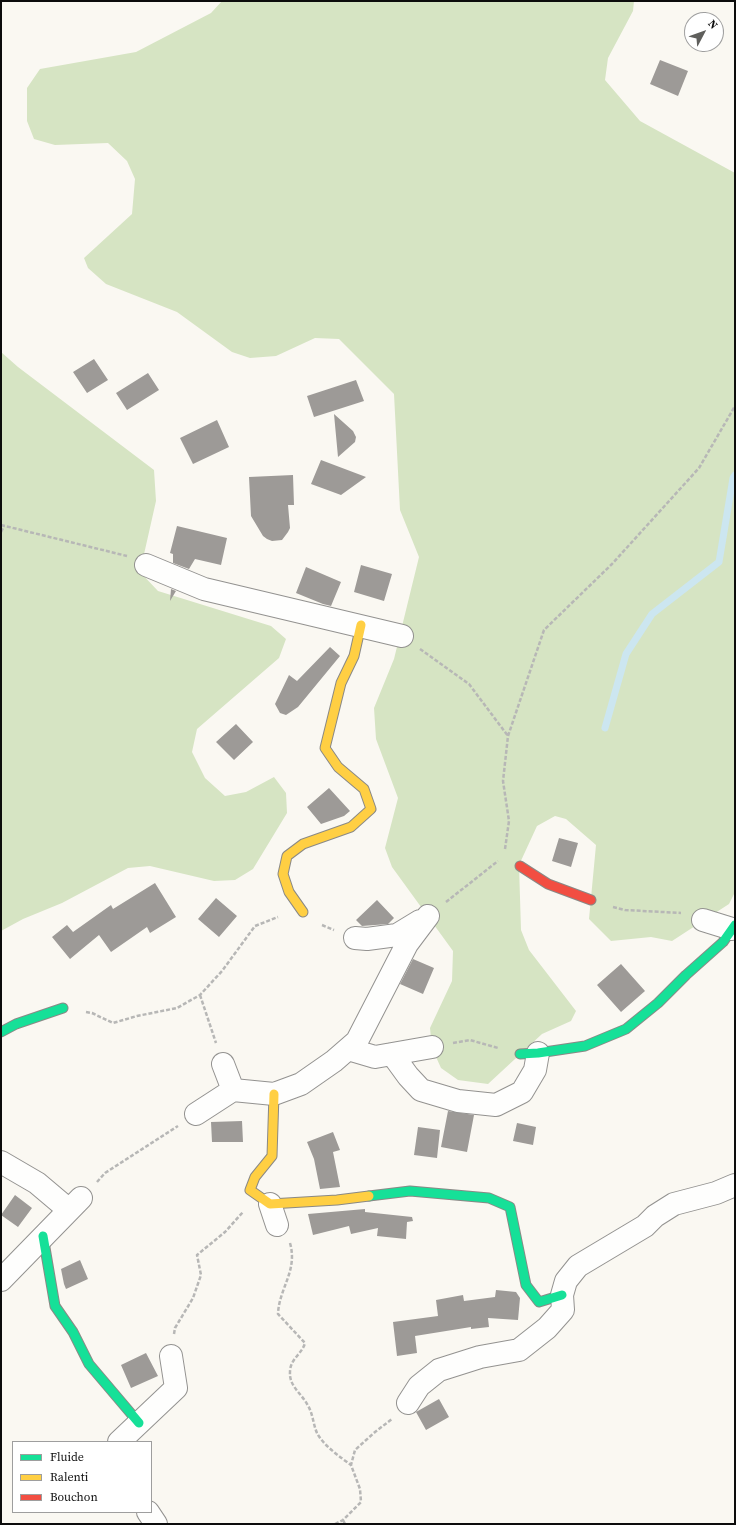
<!DOCTYPE html>
<html>
<head>
<meta charset="utf-8">
<style>
  body { margin:0 }
  #map { position:relative; width:736px; height:1525px; overflow:hidden; background:#faf8f2; font-family:"Source Serif 4",serif }
  canvas { display:block }
  .frame { position:absolute; inset:0; border:2px solid #0c0c0c; pointer-events:none }
  .legend { position:absolute; left:12px; top:1441px; width:140px; height:72px; box-sizing:border-box; background:#fff; border:1px solid #9e9e9e; margin:0; padding:5px 7px; list-style:none; font-size:12px; color:#0c0c0c }
  .legend li { display:flex; align-items:center; gap:8px; height:20px }
  .legend b { width:20px; border:1px solid #9e9e9e }
  .north { position:absolute; left:684px; top:12px; width:40px; height:40px; box-sizing:border-box; background:#fff; border:1px solid #9e9e9e; border-radius:50%; rotate:49deg; font-size:11px; font-weight:700; line-height:16px; text-align:center; color:#0c0c0c }
  .north::after { content:''; display:block; margin:auto; width:14px; height:18px; background:#5f5f5c; clip-path:polygon(50% 0,100% 100%,50% 72%,0 100%) }
</style>
</head>
<body>
<div id="map">
<canvas width="736" height="1525"></canvas>
<div class="frame"></div>
<ul class="legend">
<li><b style="height:5px;background:#16e098"></b>Fluide</li>
<li><b style="height:5px;background:#ffcf43"></b>Ralenti</li>
<li><b style="height:5px;background:#f24e42"></b>Bouchon</li>
</ul>
<div class="north">N</div>
</div>
<script>
const ctx = document.querySelector('canvas').getContext('2d');
ctx.lineJoin = 'round';
function fillPath(path, color) { ctx.fillStyle = color; ctx.fill(path, 'evenodd'); }
function trace(path, color, width, dash) { ctx.strokeStyle = color; ctx.lineWidth = width; ctx.lineCap = dash ? 'butt' : 'round'; ctx.setLineDash(dash || []); ctx.stroke(path); }
const forest = new Path2D(`
  M 222,1 L 634,1 L 633,11 L 608,58 L 605,80 L 640,121 L 735,173 L 735,892 L 729,904 L 672,941 L 651,937 L 611,941 L 589,919 L 596,845 L 566,819 L 555,816 L 537,826 L 519,865 L 521,930 L 529,950 L 576,1011 L 571,1021 L 542,1034 L 488,1084 L 458,1080 L 441,1068 L 432,1048 L 430,1028 L 452,981 L 453,951 L 392,867 L 385,848 L 398,798 L 376,739 L 374,708 L 394,659 L 419,557 L 400,510 L 394,394 L 339,339 L 315,338 L 276,356 L 250,358 L 232,352 L 177,312 L 106,284 L 88,268 L 84,258 L 132,214 L 135,179 L 127,161 L 108,143 L 55,145 L 34,139 L 27,121 L 27,88 L 40,69 L 136,52 L 211,13 Z
  M 1,352 L 18,367 L 154,470 L 156,501 L 140,572 L 158,591 L 271,626 L 286,639 L 279,658 L 197,729 L 192,752 L 205,778 L 225,796 L 246,792 L 274,777 L 286,793 L 287,813 L 253,869 L 235,880 L 214,881 L 150,866 L 128,868 L 62,903 L 23,919 L 1,931 Z`);
const stream = new Path2D(`
  M 605,728 L 626,654 L 652,614 L 719,562 L 733,478 L 735,475`);
const building = new Path2D(`
  M 660,60 L 688,71 L 678,96 L 650,84 Z
  M 94,359 L 108,380 L 87,393 L 73,372 Z
  M 148,373 L 159,390 L 127,410 L 116,393 Z
  M 356,380 L 364,401 L 314,417 L 307,396 Z
  M 334,414 L 353,431 L 356,437 L 355,442 L 338,457 Z
  M 217,420 L 229,447 L 193,464 L 180,438 Z
  M 321,460 L 366,477 L 341,495 L 311,484 Z
  M 293,475 L 294,505 L 288,505 L 290,528 L 288,532 L 282,540 L 272,541 L 267,539 L 263,536 L 251,516 L 249,477 Z
  M 177,526 L 227,538 L 221,565 L 195,559 L 189,569 L 173,563 L 173,554 L 170,553 Z
  M 361,565 L 392,574 L 384,601 L 354,592 Z
  M 306,567 L 341,582 L 331,606 L 323,604 L 296,593 Z
  M 171,589 L 176,591 L 170,601 Z
  M 330,647 L 340,656 L 298,707 L 286,715 L 280,713 L 275,704 L 289,675 L 297,681 Z
  M 236,724 L 253,742 L 234,760 L 216,742 Z
  M 329,788 L 350,811 L 344,816 L 321,824 L 307,807 Z
  M 559,838 L 578,843 L 571,867 L 552,861 Z
  M 155,883 L 176,917 L 150,933 L 147,927 L 111,952 L 99,935 L 70,959 L 52,937 L 67,925 L 73,932 L 111,905 L 113,909 Z
  M 216,898 L 237,916 L 219,937 L 198,919 Z
  M 377,900 L 394,918 L 388,924 L 362,926 L 356,920 Z
  M 413,959 L 434,968 L 423,994 L 400,984 Z
  M 621,964 L 645,991 L 621,1012 L 597,985 Z
  M 448,1111 L 474,1115 L 467,1152 L 441,1147 Z
  M 242,1121 L 243,1142 L 212,1142 L 211,1122 Z
  M 517,1123 L 536,1127 L 533,1145 L 513,1141 Z
  M 418,1127 L 440,1130 L 437,1158 L 414,1155 Z
  M 333,1132 L 340,1150 L 333,1152 L 340,1187 L 320,1189 L 314,1159 L 307,1142 Z
  M 15,1195 L 32,1208 L 18,1227 L 1,1215 Z
  M 365,1209 L 365,1212 L 412,1217 L 413,1221 L 407,1222 L 406,1239 L 377,1236 L 378,1228 L 351,1234 L 349,1226 L 313,1235 L 308,1214 Z
  M 80,1260 L 88,1279 L 66,1289 L 64,1284 L 61,1269 Z
  M 496,1290 L 516,1292 L 520,1298 L 518,1320 L 488,1318 L 489,1327 L 471,1329 L 471,1327 L 415,1336 L 417,1353 L 397,1356 L 393,1322 L 438,1316 L 436,1300 L 463,1295 L 464,1301 L 495,1297 Z
  M 146,1353 L 158,1376 L 131,1388 L 121,1365 Z
  M 439,1399 L 449,1417 L 426,1430 L 416,1412 Z`);
const path = new Path2D(`
  M 1,525 L 127,556
  M 1,532 L 4,526
  M 420,649 L 469,684 L 508,736
  M 505,849 L 509,821 L 503,781 L 508,736 L 544,630 L 612,564 L 699,468 L 735,406
  M 446,902 L 498,861
  M 613,907 L 625,910 L 681,913
  M 322,925 L 334,930
  M 200,995 L 216,1043
  M 86,1012 L 92,1013 L 113,1023 L 137,1016 L 177,1008 L 200,995 L 222,971 L 255,926 L 278,917
  M 453,1043 L 470,1040 L 498,1048
  M 97,1182 L 105,1173 L 178,1126
  M 290,1243 C 298,1271 279,1288 278,1314 L 305,1343 C 302,1354 290,1359 290,1372 C 289,1386 301,1393 307,1404 C 313,1413 313,1424 317,1433 C 323,1445 340,1457 351,1465
  M 174,1334 L 175,1328 L 193,1298 L 201,1275 L 197,1255 L 225,1232 L 243,1212
  M 343,1520 L 345,1524
  M 335,1524 L 343,1520 L 361,1502 L 360,1489 L 351,1465 L 355,1450 L 375,1432 L 392,1419`);
const street = new Path2D(`
  M 146,565 L 204,589 L 402,636
  M 703,920 L 732,929
  M 355,938 L 367,939 L 397,935 L 420,921
  M 348,1049 L 375,1057 L 432,1047
  M 392,1054 L 408,1076 L 421,1090 L 458,1101 L 496,1105 L 522,1092 L 535,1070 L 538,1053
  M 223,1064 L 233,1090
  M 196,1114 L 233,1090 L 274,1094 L 301,1084 L 334,1061 L 357,1041 L 407,944 L 428,916
  M 1,1162 L 37,1183 L 69,1210
  M 270,1204 L 277,1225
  M 1,1280 L 81,1198
  M 408,1403 L 419,1386 L 439,1370 L 480,1357 L 519,1350 L 547,1328 L 563,1310 L 562,1295 L 566,1281 L 578,1266 L 645,1226 L 655,1216 L 674,1204 L 716,1193 L 735,1185
  M 119,1442 L 176,1388 L 171,1356
  M 148,1512 L 156,1524`);
const fast = new Path2D(`
  M 1,1032 L 16,1024 L 63,1008
  M 520,1054 L 538,1053 L 585,1046 L 626,1029 L 658,1003 L 686,975 L 723,942 L 735,925
  M 369,1196 L 410,1191 L 489,1198 L 510,1207 L 526,1285 L 539,1302 L 562,1295
  M 43,1236 L 55,1306 L 73,1332 L 89,1364 L 139,1423`);
const slow = new Path2D(`
  M 303,912 L 289,892 L 283,874 L 287,856 L 303,844 L 351,827 L 371,809 L 364,789 L 338,767 L 325,748 L 341,683 L 354,656 L 361,625
  M 274,1094 L 272,1156 L 255,1177 L 250,1190 L 270,1204 L 337,1200 L 369,1196`);
const jam = new Path2D(`
  M 520,866 L 548,884 L 591,900`);
fillPath(forest, '#d6e4c3');
trace(stream, '#cce6f0', 7);
fillPath(building, '#9d9a97');
trace(street, '#939290', 24);
trace(fast, '#8a8986', 11);
trace(slow, '#8a8986', 11);
trace(jam, '#8a8986', 11);
trace(path, '#b7b7b6', 2.5, [4, 2]);
trace(street, '#fefefd', 22);
trace(fast, '#16e098', 9);
trace(slow, '#ffcf43', 9);
trace(jam, '#f24e42', 9);
</script>
</body>
</html>
